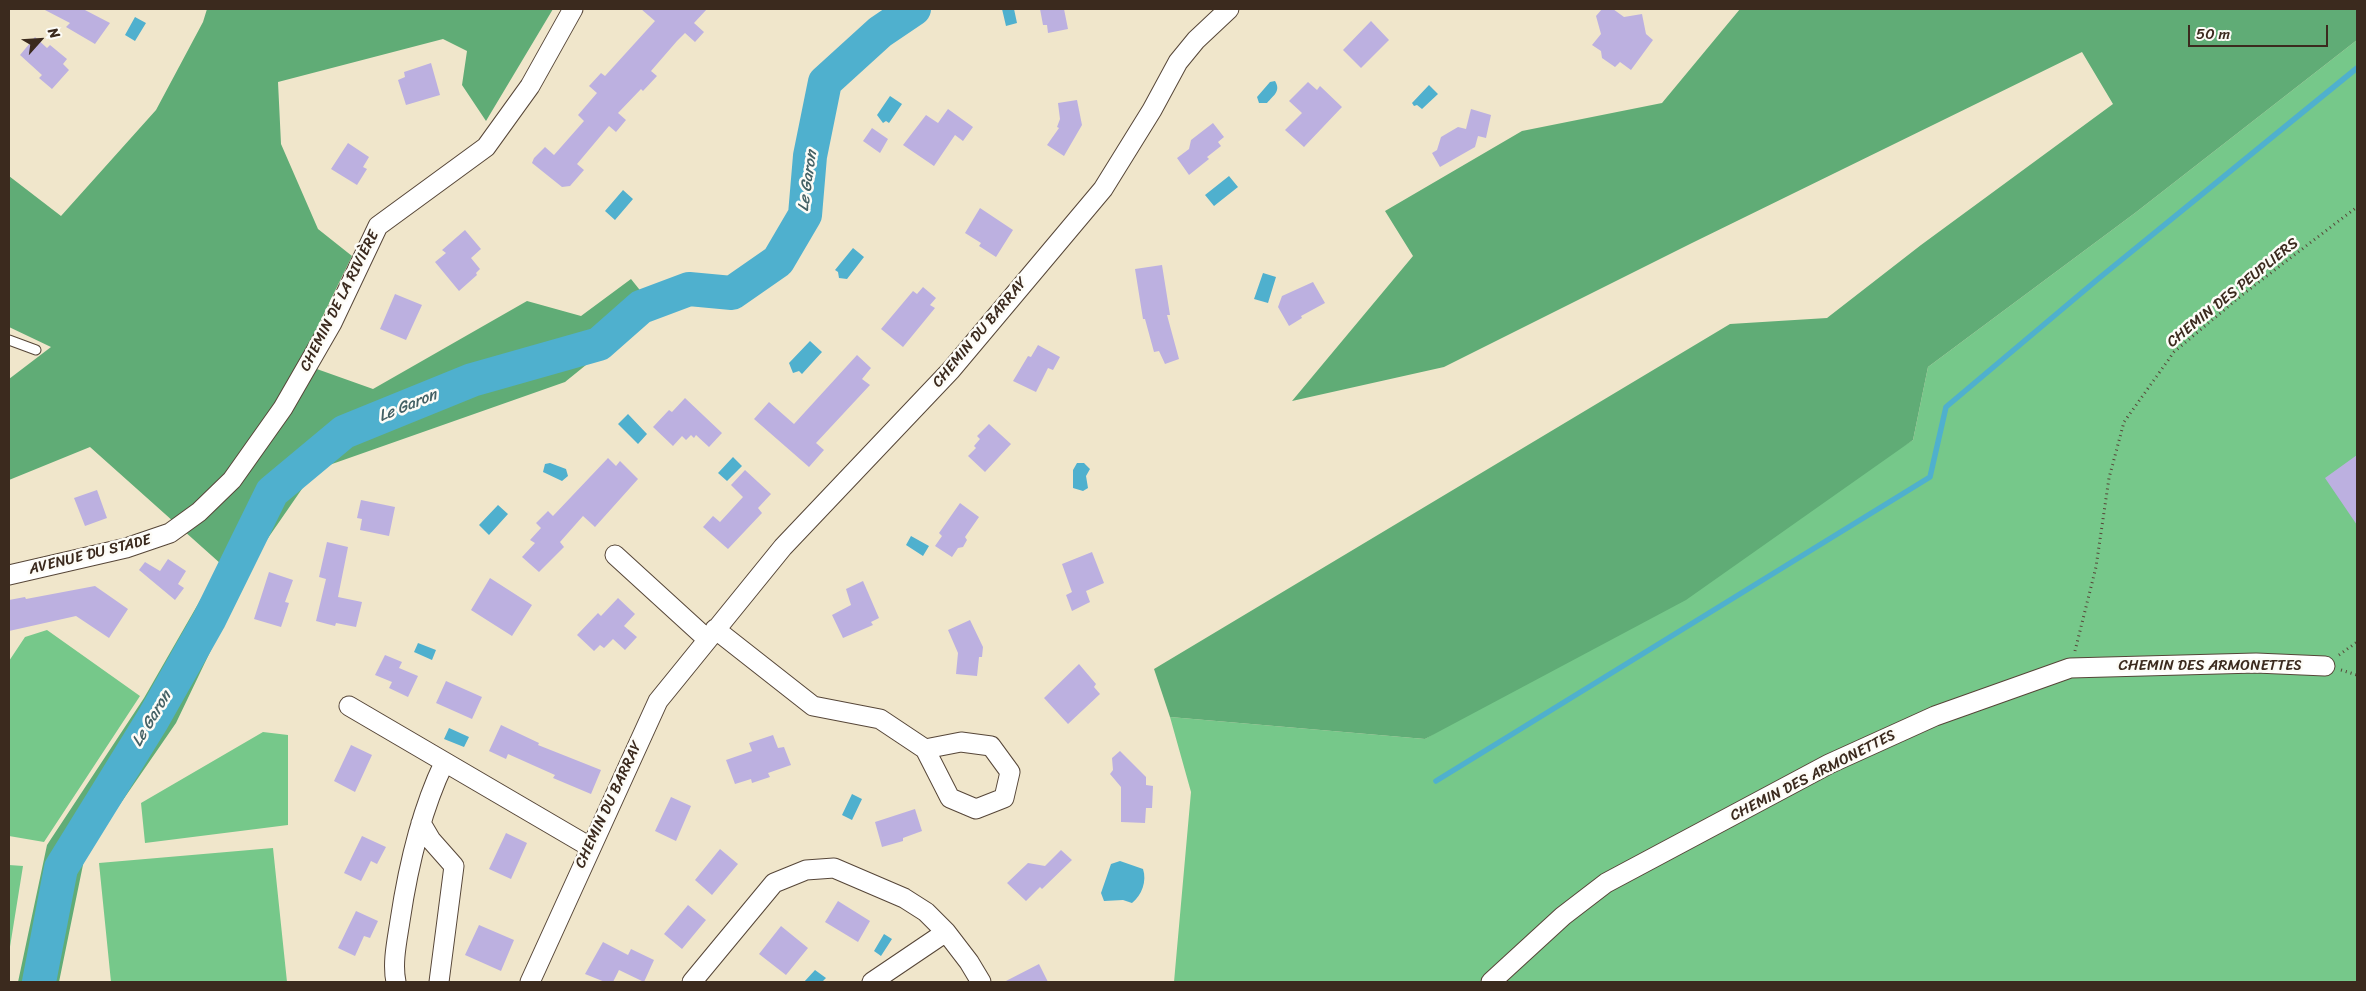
<!DOCTYPE html>
<html>
<head>
<meta charset="utf-8">
<style>
  body { margin:0 }
  #map { position:relative; width:2366px; height:991px; overflow:hidden; background:#f0e6cb; font-family:Sriracha,sans-serif }
  canvas { display:block }
  .frame { position:absolute; inset:0; border:10px solid #3b2a1e; pointer-events:none }
  .north { position:absolute; left:15px; top:15px; width:50px; height:50px; -webkit-text-stroke:4px #fdfcf7; paint-order:stroke; rotate:64deg; font-size:14px; font-weight:700; line-height:20px; text-align:center; color:#3b2a1e }
  .north::after { content:''; display:block; margin:auto; width:18px; height:22px; background:#3b2a1e; clip-path:polygon(50% 0,100% 100%,50% 72%,0 100%) }
  .scale { position:absolute; left:2188px; top:25px; width:140px; height:22px; box-sizing:border-box; border:2px solid #3b2a1e; border-top:0; padding-left:6px; font-size:15px; line-height:18px; white-space:nowrap; color:#3b2a1e; -webkit-text-stroke:4px #fdfcf7; paint-order:stroke }
</style>
</head>
<body>
<div id="map">
<canvas width="2366" height="991"></canvas>
<div class="frame"></div>
<div class="north">N</div>
<div class="scale">50 m</div>
</div>
<script>
const ctx = document.querySelector('canvas').getContext('2d');
ctx.lineJoin = 'round';
function fillPath(path, color) { ctx.fillStyle = color; ctx.fill(path, 'evenodd'); }
function trace(path, color, width, dash) { ctx.strokeStyle = color; ctx.lineWidth = width; ctx.lineCap = dash ? 'butt' : 'round'; ctx.setLineDash(dash || []); ctx.stroke(path); }
function write(font, color, halo, rows, align = 'center') {
  ctx.font = font + ' Sriracha,sans-serif'; ctx.lineWidth = 5; ctx.setLineDash([]); ctx.textBaseline = 'middle'; ctx.strokeStyle = halo; ctx.fillStyle = color; for (const [text, x, y, turn = 0] of rows) {
    ctx.save(); ctx.translate(x, y); ctx.rotate((+turn || 0) * Math.PI / 180); ctx.textAlign = isNaN(turn) ? turn : align; if (halo) ctx.strokeText(text, 0, 0); ctx.fillText(text, 0, 0); ctx.restore();
  }
}
const green = new Path2D(`
  M 2357,40 L 2357,982 L 1174,982 L 1191,792 L 1170,717 L 1425,739 L 1913,440 L 1928,367 L 2135,213 Z
  M 47,630 L 140,696 L 44,842 L 9,836 L 9,661 L 25,637 Z
  M 263,732 L 288,735 L 288,825 L 145,843 L 141,803 Z
  M 273,848 L 287,982 L 111,982 L 99,863 Z
  M 9,865 L 23,866 L 9,953 Z`);
const forest = new Path2D(`
  M 207,9 L 553,9 L 486,121 L 462,85 L 467,51 L 443,39 L 278,82 L 281,144 L 318,229 L 352,256 L 300,363 L 373,389 L 527,301 L 581,316 L 631,279 L 655,309 L 565,382 L 315,470 L 257,554 L 176,723 L 85,855 L 59,982 L 18,982 L 47,845 L 144,698 L 221,564 L 90,447 L 9,480 L 9,379 L 51,347 L 9,327 L 9,176 L 61,216 L 156,110 L 203,22 Z
  M 1740,9 L 2357,9 L 2357,40 L 2135,213 L 1928,367 L 1913,440 L 1686,600 L 1425,739 L 1170,717 L 1154,669 L 1730,324 L 1827,318 L 1921,245 L 2113,104 L 2082,52 L 1692,243 L 1444,367 L 1292,401 L 1413,256 L 1385,211 L 1522,131 L 1662,103 Z`);
const water = new Path2D(`
  M 1002,9 L 1014,9 L 1017,23 L 1006,26 Z
  M 135,17 L 146,23 L 135,41 L 125,35 Z
  M 1275,81 C 1281,91 1274,95 1267,103 L 1259,103 L 1257,97 L 1270,82 Z
  M 1429,85 L 1438,94 L 1422,109 L 1417,105 L 1414,106 L 1412,103 Z
  M 890,96 L 902,104 L 889,123 L 886,121 L 883,123 L 877,115 Z
  M 1229,176 L 1238,187 L 1214,206 L 1205,195 Z
  M 623,190 L 633,199 L 615,220 L 605,211 Z
  M 853,248 L 864,257 L 847,279 L 839,278 L 838,272 L 835,270 Z
  M 1263,273 L 1276,277 L 1268,303 L 1254,299 Z
  M 810,341 L 822,352 L 802,374 L 799,371 L 793,373 L 789,363 Z
  M 628,414 L 647,434 L 638,444 L 618,424 Z
  M 733,457 L 742,466 L 727,481 L 718,473 Z
  M 550,463 L 566,469 L 568,476 L 562,481 L 543,472 L 545,464 Z
  M 1077,463 L 1084,463 L 1090,469 L 1086,476 L 1088,488 L 1083,491 L 1073,488 L 1073,470 Z
  M 498,505 L 508,514 L 489,535 L 479,525 Z
  M 911,536 L 929,546 L 923,556 L 906,545 Z
  M 418,643 L 436,650 L 432,660 L 414,652 Z
  M 449,728 L 469,737 L 464,747 L 444,739 Z
  M 852,794 L 862,799 L 852,820 L 842,815 Z
  M 1120,861 L 1143,869 C 1147,881 1142,895 1132,903 L 1123,900 L 1104,901 L 1101,893 L 1111,864 Z
  M 884,934 L 892,939 L 881,956 L 874,951 Z
  M 815,970 L 826,978 L 822,982 L 804,982 Z`);
const stream = new Path2D(`
  M 1436,781 L 1930,477 L 1946,407 L 2098,279 L 2357,68`);
const river = new Path2D(`
  M 39,982 L 61,868 L 153,719 L 209,620 L 272,492 L 344,432 L 472,380 L 599,344 L 641,307 L 689,289 L 732,293 L 778,261 L 805,215 L 810,156 L 825,82 L 880,32 L 914,9`);
const building = new Path2D(`
  M 43,9 L 83,9 L 110,23 L 95,44 L 66,27 L 70,23 Z
  M 641,9 L 707,9 L 694,23 L 704,32 L 695,42 L 685,33 L 677,41 L 651,71 L 657,76 L 643,91 L 641,89 L 618,113 L 626,120 L 616,132 L 609,126 L 577,164 L 584,170 L 570,186 L 562,187 L 532,163 L 534,158 L 545,147 L 554,155 L 584,121 L 578,115 L 597,93 L 589,86 L 601,73 L 605,76 L 655,21 Z
  M 1040,9 L 1064,9 L 1068,29 L 1048,33 L 1047,25 L 1043,25 Z
  M 1602,9 L 1613,9 L 1624,17 L 1642,14 L 1646,34 L 1653,40 L 1631,70 L 1620,62 L 1615,67 L 1602,58 L 1601,51 L 1592,45 L 1601,34 L 1596,16 Z
  M 1371,21 L 1389,40 L 1361,68 L 1343,50 Z
  M 35,37 L 47,48 L 50,45 L 67,59 L 63,64 L 69,70 L 52,89 L 39,78 L 42,75 L 20,55 Z
  M 431,63 L 440,95 L 406,105 L 398,80 L 405,77 L 404,72 Z
  M 1308,82 L 1317,90 L 1320,86 L 1342,107 L 1304,147 L 1285,130 L 1302,113 L 1289,101 Z
  M 1077,100 L 1082,125 L 1064,156 L 1047,145 L 1059,128 L 1057,127 L 1060,119 L 1058,103 Z
  M 948,109 L 973,127 L 963,141 L 955,135 L 934,166 L 903,145 L 926,115 L 938,123 Z
  M 1471,109 L 1491,115 L 1486,138 L 1478,136 L 1475,147 L 1440,167 L 1432,153 L 1437,150 L 1441,137 L 1458,127 L 1466,129 Z
  M 1213,123 L 1224,137 L 1218,142 L 1221,146 L 1207,157 L 1209,159 L 1189,175 L 1177,158 L 1189,149 L 1191,140 Z
  M 872,128 L 888,139 L 880,153 L 863,141 Z
  M 348,143 L 369,157 L 363,167 L 367,169 L 357,185 L 331,169 Z
  M 980,208 L 1013,230 L 996,257 L 979,246 L 981,243 L 965,233 Z
  M 465,230 L 481,249 L 471,258 L 480,269 L 476,273 L 477,275 L 459,291 L 435,262 L 446,253 L 442,250 Z
  M 1162,265 L 1170,315 L 1167,315 L 1179,359 L 1165,364 L 1159,351 L 1154,352 L 1145,319 L 1143,319 L 1135,269 Z
  M 1313,282 L 1325,303 L 1301,316 L 1302,318 L 1289,326 L 1278,307 L 1282,296 Z
  M 923,287 L 936,298 L 930,305 L 935,308 L 903,347 L 881,329 L 913,291 L 917,294 Z
  M 395,294 L 422,305 L 406,340 L 380,329 Z
  M 1038,345 L 1060,357 L 1053,370 L 1048,368 L 1036,392 L 1013,381 L 1028,356 L 1031,357 Z
  M 857,355 L 871,368 L 862,379 L 870,385 L 816,443 L 824,450 L 809,467 L 754,419 L 769,402 L 794,424 Z
  M 685,398 L 722,433 L 709,447 L 696,435 L 694,438 L 691,435 L 686,440 L 682,436 L 673,446 L 653,427 L 669,410 L 672,412 Z
  M 989,424 L 1011,444 L 985,472 L 968,456 L 976,448 L 974,446 L 980,439 L 977,436 Z
  M 2357,455 L 2357,525 L 2325,478 Z
  M 608,458 L 616,466 L 620,461 L 638,479 L 595,527 L 583,516 L 560,542 L 564,547 L 539,572 L 522,557 L 535,543 L 530,540 L 541,528 L 536,523 L 548,511 L 553,516 Z
  M 745,470 L 771,494 L 758,508 L 762,513 L 728,549 L 703,527 L 713,516 L 720,522 L 743,497 L 731,485 Z
  M 97,490 L 107,518 L 85,526 L 74,498 Z
  M 361,500 L 395,507 L 389,536 L 360,530 L 362,519 L 357,518 Z
  M 960,503 L 979,517 L 965,537 L 967,540 L 963,547 L 958,548 L 952,557 L 935,546 L 942,536 L 939,533 Z
  M 327,542 L 348,547 L 338,597 L 362,602 L 356,627 L 336,623 L 335,626 L 316,621 L 326,579 L 319,577 Z
  M 1092,552 L 1104,583 L 1086,591 L 1090,602 L 1072,611 L 1066,595 L 1072,592 L 1062,564 Z
  M 168,559 L 186,571 L 178,584 L 184,588 L 175,600 L 139,570 L 145,562 L 160,571 Z
  M 269,572 L 293,580 L 285,602 L 289,603 L 281,627 L 254,619 Z
  M 490,578 L 532,605 L 512,636 L 471,610 Z
  M 863,581 L 879,618 L 871,622 L 873,625 L 843,638 L 832,615 L 851,605 L 846,589 Z
  M 95,586 L 128,609 L 109,638 L 76,616 L 9,631 L 9,600 L 25,597 L 26,599 Z
  M 618,598 L 635,614 L 624,626 L 637,637 L 625,650 L 613,639 L 604,648 L 600,645 L 594,651 L 577,635 L 598,613 L 601,616 Z
  M 970,620 L 983,647 L 982,657 L 979,657 L 977,676 L 956,674 L 958,653 L 948,630 Z
  M 385,655 L 402,662 L 399,668 L 418,676 L 408,697 L 389,688 L 392,682 L 375,675 Z
  M 1079,664 L 1096,684 L 1094,687 L 1100,694 L 1068,724 L 1044,698 Z
  M 446,681 L 482,697 L 472,719 L 436,703 Z
  M 501,725 L 539,743 L 538,745 L 601,770 L 591,794 L 553,778 L 555,775 L 508,754 L 506,759 L 489,751 Z
  M 773,735 L 778,748 L 784,747 L 791,765 L 768,773 L 770,777 L 752,783 L 751,779 L 735,784 L 726,760 L 752,751 L 749,743 Z
  M 351,745 L 372,755 L 355,792 L 334,781 Z
  M 1120,751 L 1146,777 L 1146,785 L 1153,786 L 1152,808 L 1146,808 L 1145,823 L 1121,822 L 1121,787 L 1110,774 L 1113,770 L 1112,758 Z
  M 671,797 L 691,806 L 676,841 L 655,831 Z
  M 915,809 L 922,831 L 903,838 L 903,841 L 882,847 L 875,822 Z
  M 506,833 L 527,843 L 511,879 L 489,869 Z
  M 362,836 L 386,847 L 377,864 L 371,861 L 361,881 L 344,873 Z
  M 720,849 L 738,864 L 712,895 L 695,880 Z
  M 1061,850 L 1072,860 L 1042,889 L 1040,887 L 1026,901 L 1007,883 L 1028,863 L 1045,866 Z
  M 838,901 L 870,921 L 858,942 L 825,922 Z
  M 688,905 L 706,920 L 682,949 L 664,934 Z
  M 356,911 L 378,921 L 370,938 L 364,936 L 355,956 L 338,948 Z
  M 479,925 L 514,940 L 501,971 L 465,955 Z
  M 781,926 L 808,948 L 786,975 L 759,954 Z
  M 603,942 L 628,955 L 631,949 L 654,960 L 644,982 L 619,970 L 613,982 L 605,982 L 585,974 Z
  M 1039,964 L 1048,982 L 1004,982 Z`);
const path = new Path2D(`
  M 2075,651 L 2096,567 L 2109,478 L 2124,422 L 2174,352 L 2242,295 L 2357,207
  M 2339,655 L 2357,642
  M 2341,670 L 2357,675`);
const service = new Path2D(`
  M 9,340 L 36,350`);
const minor = new Path2D(`
  M 615,555 L 707,639
  M 9,575 L 126,548 L 170,533 L 199,512 L 232,480 L 283,408 L 332,323 L 378,226 L 486,147 L 530,86 L 573,9
  M 715,629 L 813,706 L 880,719 L 925,749 L 950,798 L 976,809 L 1004,798 L 1010,772 L 991,746 L 961,742 L 925,749
  M 349,706 L 590,847
  M 421,823 L 431,840 L 454,866 L 439,982
  M 396,982 C 392,963 397,941 400,921 C 408,867 420,813 444,763
  M 530,982 L 658,701 L 783,547 L 951,370 L 1103,189 L 1152,110 L 1178,62 L 1196,40 L 1229,9
  M 692,982 L 774,883 L 806,870 L 834,868 L 904,898 L 926,912 L 946,932 L 969,962 L 981,982
  M 872,982 L 946,932
  M 1491,982 L 1563,916 L 1606,883 L 1829,764 L 1935,716 L 2070,668 L 2256,663 L 2325,666`);
const streetNames = [
  ["CHEMIN DES PEUPLIERS",2233,293,-39],
  ["CHEMIN DE LA RIVIÈRE",340,301,-63],
  ["CHEMIN DU BARRAY",980,333,-50],
  ["AVENUE DU STADE",90,555,-14],
  ["CHEMIN DES ARMONETTES",2210,666],
  ["CHEMIN DES ARMONETTES",1813,776,-27],
  ["CHEMIN DU BARRAY",609,805,-65]
];
const waterNames = [
  ["Le Garon",808,181,-82],
  ["Le Garon",408,406,-22],
  ["Le Garon",152,719,-59]
];
fillPath(green, '#76c88a');
fillPath(forest, '#60ac76');
fillPath(water, '#4fb0ce');
trace(stream, '#4fb0ce', 5.5);
trace(river, '#4fb0ce', 34);
fillPath(building, '#bcb0e0');
trace(service, '#564638', 11);
trace(minor, '#564638', 21);
trace(path, '#564638', 3, [1, 4]);
trace(service, '#fff', 9);
trace(minor, '#fff', 19);
write('15px', '#3b2a1e', '#fdfcf7', streetNames);
write('italic 16px', '#436064', '#fdfcf7', waterNames);
</script>
</body>
</html>
